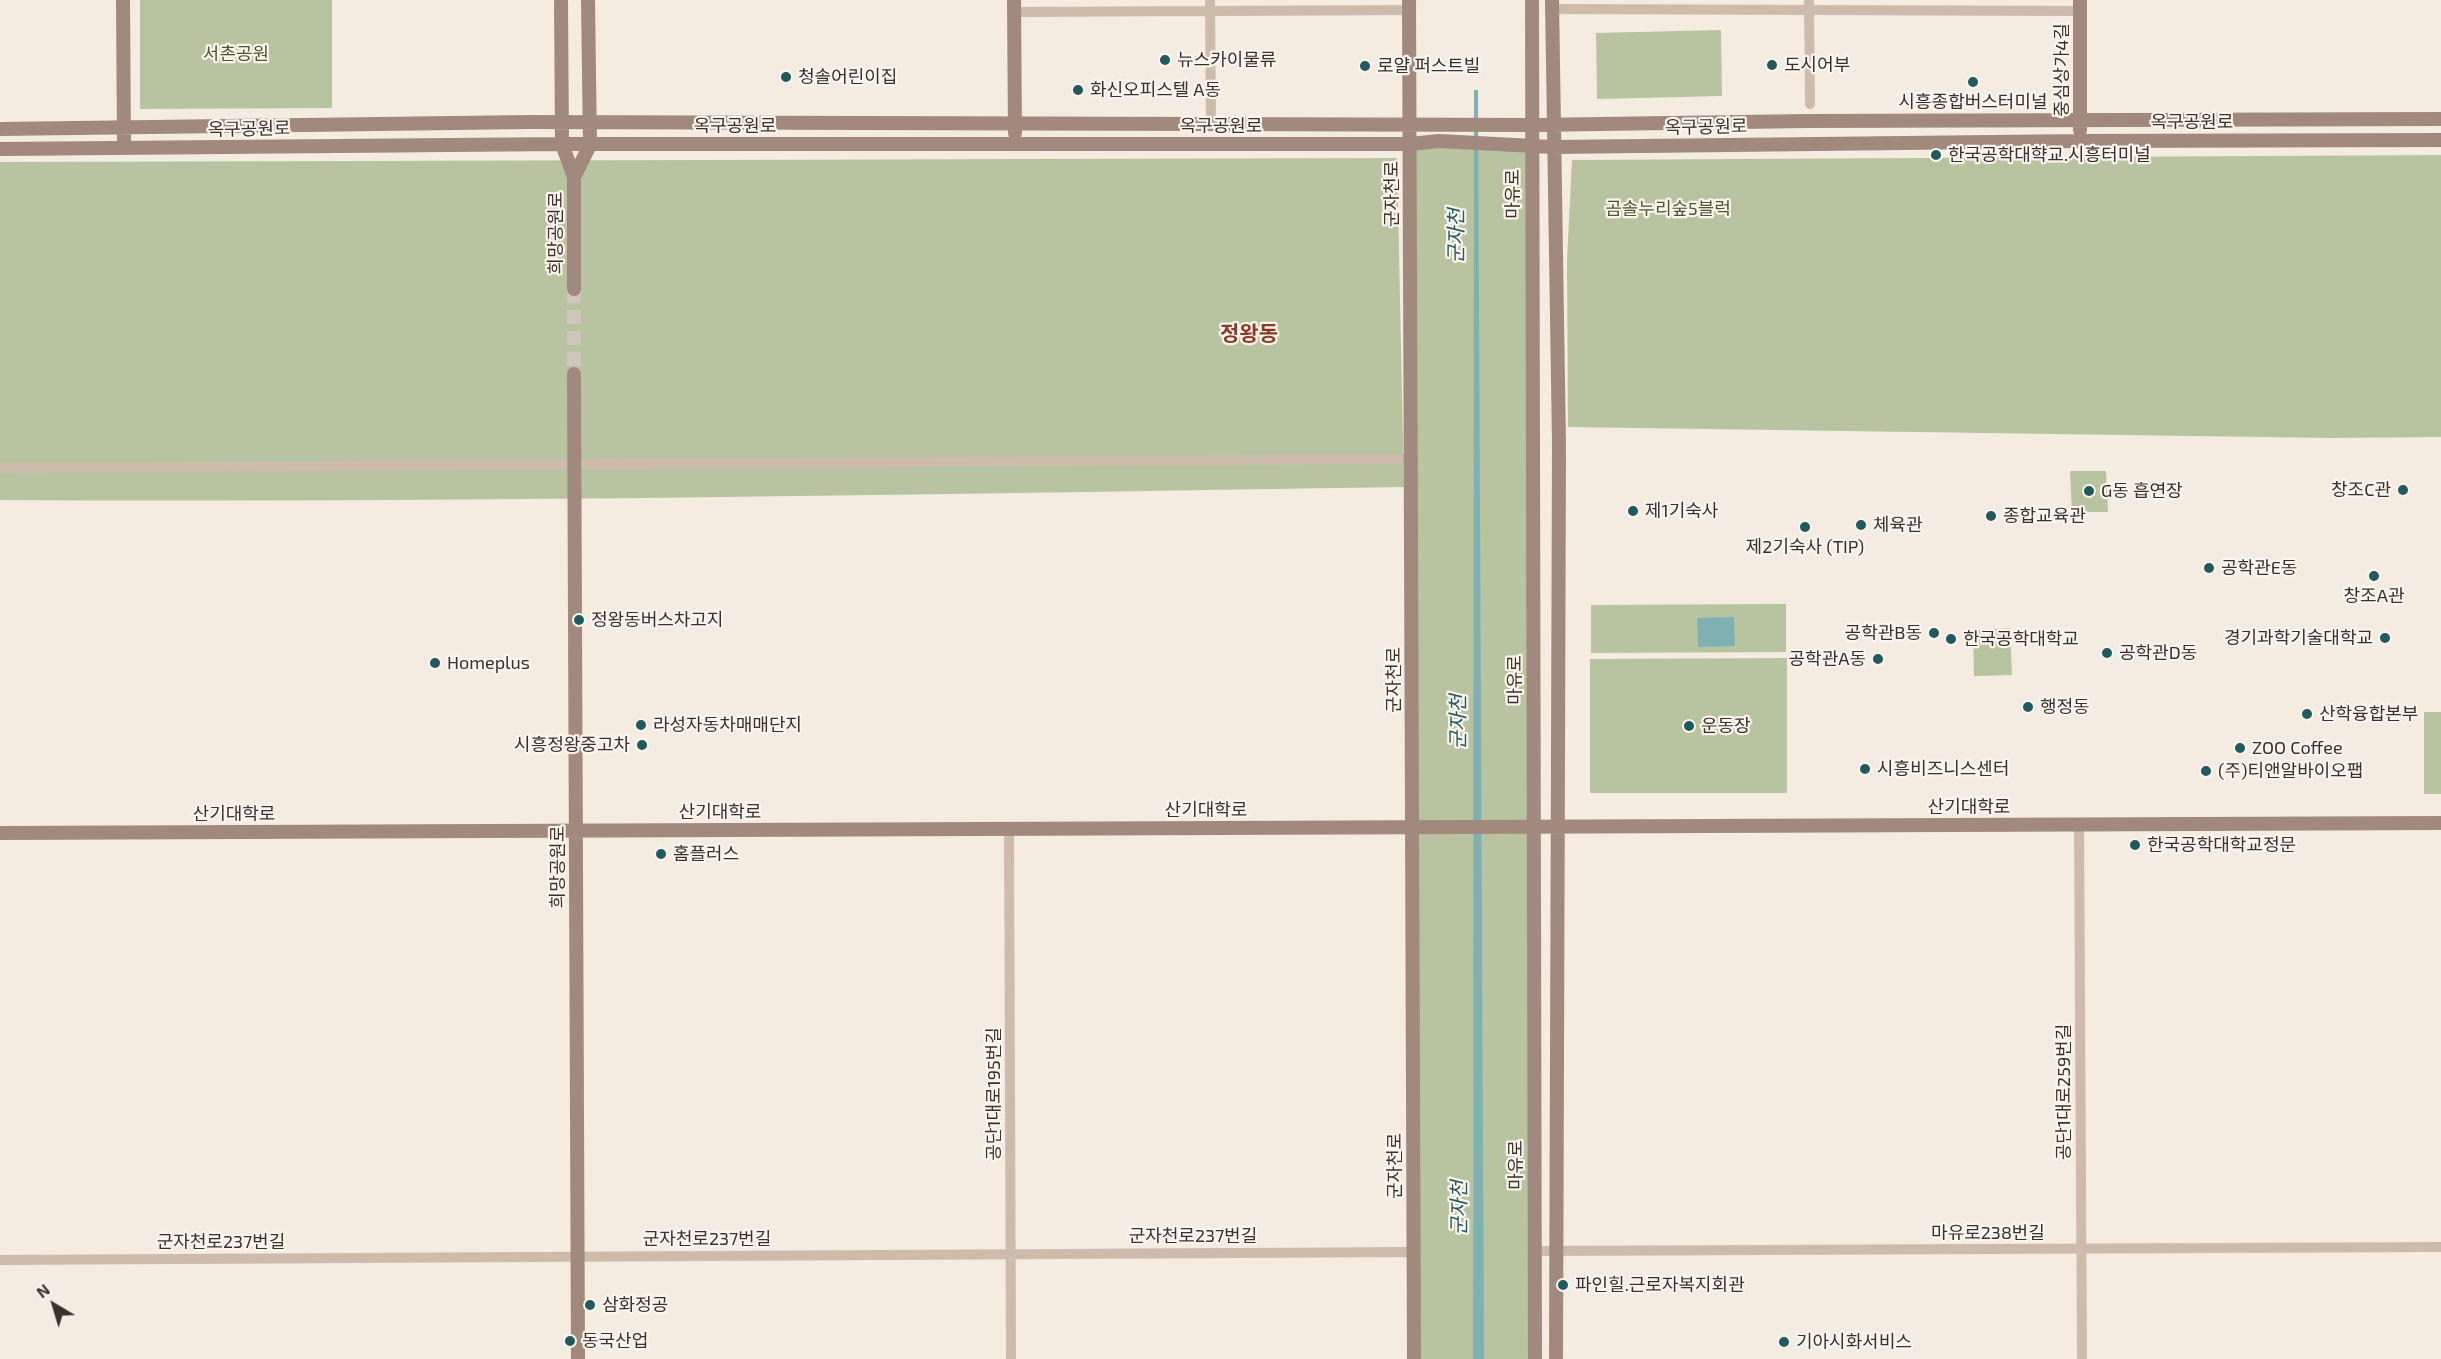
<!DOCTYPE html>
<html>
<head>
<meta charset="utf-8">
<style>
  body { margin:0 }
  #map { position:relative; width:2441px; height:1359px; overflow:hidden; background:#f4ebe1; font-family:"Exo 2",sans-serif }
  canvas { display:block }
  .north { position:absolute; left:24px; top:1275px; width:60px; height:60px; -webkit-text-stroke:4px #fbf5ee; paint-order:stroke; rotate:322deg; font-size:16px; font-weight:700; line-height:24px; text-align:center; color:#3b302b }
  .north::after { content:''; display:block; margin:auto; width:21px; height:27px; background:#3b302b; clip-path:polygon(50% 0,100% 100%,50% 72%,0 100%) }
</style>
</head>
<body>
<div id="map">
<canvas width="2441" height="1359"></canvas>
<div class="north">N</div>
</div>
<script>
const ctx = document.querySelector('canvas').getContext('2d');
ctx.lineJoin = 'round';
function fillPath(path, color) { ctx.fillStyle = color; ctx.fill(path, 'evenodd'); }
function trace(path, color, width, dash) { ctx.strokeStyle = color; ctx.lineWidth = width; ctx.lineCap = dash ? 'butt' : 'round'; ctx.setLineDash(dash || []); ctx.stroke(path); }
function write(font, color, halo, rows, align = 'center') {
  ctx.font = font + ' "Exo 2","Noto Sans KR",sans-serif'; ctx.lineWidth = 4.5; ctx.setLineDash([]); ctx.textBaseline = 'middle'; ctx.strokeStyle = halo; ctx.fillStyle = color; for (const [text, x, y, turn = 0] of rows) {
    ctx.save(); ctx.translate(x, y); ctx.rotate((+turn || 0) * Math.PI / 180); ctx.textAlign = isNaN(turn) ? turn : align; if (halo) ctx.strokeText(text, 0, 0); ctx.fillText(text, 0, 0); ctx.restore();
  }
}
const green = new Path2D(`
  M 140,0 L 332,0 L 332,108 L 140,109 Z
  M 1721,30 L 1722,96 L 1597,99 L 1596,33 Z
  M 1410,144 L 1531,146 L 1535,1359 L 1414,1359 Z
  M 2441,155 L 2441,437 L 2332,438 L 1568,427 L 1567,260 L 1572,160 Z
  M 1397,158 L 1404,487 C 936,494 468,503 0,500 L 0,162 Z
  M 2070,471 L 2106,471 L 2108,512 L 2072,512 Z
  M 1786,604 L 1786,652 L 1591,653 L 1591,605 Z
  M 2010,628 L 2012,675 L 1974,676 L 1973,630 Z
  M 1787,658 L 1787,793 L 1590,793 L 1590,659 Z
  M 2424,712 L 2441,712 L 2441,794 L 2424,794 Z`);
const water = new Path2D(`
  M 1474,90 L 1478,90 L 1484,1359 L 1473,1359 Z
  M 1734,617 L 1735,646 L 1698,647 L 1697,618 Z`);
const secondaryTunnel = new Path2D(`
  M 574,289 L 574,374`);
const street = new Path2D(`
  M 1210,0 L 1211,124
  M 1809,0 L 1810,104
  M 1552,9 L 2080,11
  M 1014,12 L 1409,10
  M 0,468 L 1411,459
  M 2079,824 L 2082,1359
  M 1009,829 L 1011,1359
  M 1534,1251 L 2441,1247
  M 0,1260 L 1414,1252`);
const secondary = new Path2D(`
  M 123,0 L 124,148
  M 561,0 L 562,144 L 574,177 L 574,289
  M 1014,0 L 1015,133
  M 1409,0 L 1414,1359
  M 1532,0 L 1535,1359
  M 1552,0 L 1559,444 L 1556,1359
  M 2080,0 L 2080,130
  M 0,129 L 530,122 L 1531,125 L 1809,121 L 2441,119
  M 0,149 L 562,144 L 1410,144 L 1439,141 L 1553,147 L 2080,141 L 2441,140
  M 574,177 L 590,145 L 588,0
  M 574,374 L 578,1359
  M 0,833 L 2441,823`);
const markers = [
  [1165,60,6,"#1f5a5e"],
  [1772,65,6,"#1f5a5e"],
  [1365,66,6,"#1f5a5e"],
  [786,77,6,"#1f5a5e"],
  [1973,82,6,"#1f5a5e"],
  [1078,90,6,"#1f5a5e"],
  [1936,155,6,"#1f5a5e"],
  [2403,490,6,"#1f5a5e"],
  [2089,491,6,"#1f5a5e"],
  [1633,511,6,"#1f5a5e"],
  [1991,516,6,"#1f5a5e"],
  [1861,525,6,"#1f5a5e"],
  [1805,527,6,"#1f5a5e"],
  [2209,568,6,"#1f5a5e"],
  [2374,576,6,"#1f5a5e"],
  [579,620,6,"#1f5a5e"],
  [1934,633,6,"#1f5a5e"],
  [2385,638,6,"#1f5a5e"],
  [1951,639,6,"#1f5a5e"],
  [2107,653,6,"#1f5a5e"],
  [1878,659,6,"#1f5a5e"],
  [435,663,6,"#1f5a5e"],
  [2028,707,6,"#1f5a5e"],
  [2307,714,6,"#1f5a5e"],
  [641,725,6,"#1f5a5e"],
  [1689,726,6,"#1f5a5e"],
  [642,745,6,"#1f5a5e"],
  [2240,748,6,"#1f5a5e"],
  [1865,769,6,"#1f5a5e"],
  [2206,771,6,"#1f5a5e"],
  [2135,845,6,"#1f5a5e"],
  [661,854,6,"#1f5a5e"],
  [1563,1285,6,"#1f5a5e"],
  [590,1305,6,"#1f5a5e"],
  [570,1341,6,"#1f5a5e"],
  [1784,1342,6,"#1f5a5e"]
];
const parkNames = [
  ["서촌공원",236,54],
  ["곰솔누리숲5블럭",1668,209]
];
const poiNames = [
  ["뉴스카이물류",1177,60],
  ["도시어부",1784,65],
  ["로얄 퍼스트빌",1377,66],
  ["청솔어린이집",798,77],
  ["화신오피스텔 A동",1090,90],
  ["시흥종합버스터미널",1973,102,"center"],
  ["한국공학대햑교.시흥터미널",1948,155],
  ["창조C관",2391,490,"right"],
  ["G동 흡연장",2101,491],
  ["제1기숙사",1645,511],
  ["종합교육관",2003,516],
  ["체육관",1873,525],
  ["제2기숙사 (TIP)",1805,547,"center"],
  ["공학관E동",2221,568],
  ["창조A관",2374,596,"center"],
  ["정왕동버스차고지",591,620],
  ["공학관B동",1922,633,"right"],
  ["경기과학기술대학교",2373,638,"right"],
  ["한국공학대학교",1963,639],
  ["공학관D동",2119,653],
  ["공학관A동",1866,659,"right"],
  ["Homeplus",447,663],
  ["행정동",2040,707],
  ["산학융합본부",2319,714],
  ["라성자동차매매단지",653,725],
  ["운동장",1701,726],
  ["시흥정왕중고차",630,745,"right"],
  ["ZOO Coffee",2252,748],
  ["시흥비즈니스센터",1877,769],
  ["(주)티앤알바이오팹",2218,771],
  ["한국공학대학교정문",2147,845],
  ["홈플러스",673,854],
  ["파인힐.근로자복지회관",1575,1285],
  ["삼화정공",602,1305],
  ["동국산업",582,1341],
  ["기아시화서비스",1796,1342]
];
const streetNames = [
  ["중심상가4길",2062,70,-90],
  ["옥구공원로",2192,122],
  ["옥구공원로",735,126],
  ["옥구공원로",1221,126],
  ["옥구공원로",1706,127,-1],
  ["옥구공원로",249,129,-1],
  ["군자천로",1392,194,-90],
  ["마유로",1513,194,-90],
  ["희망공원로",556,233,-90],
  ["군자천로",1394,680,-90],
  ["마유로",1515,680,-90],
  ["산기대학로",1969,807],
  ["산기대학로",1206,810],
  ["산기대학로",720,812],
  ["산기대학로",234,814],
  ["희망공원로",558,867,-90],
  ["공단1대로259번길",2064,1092,-90],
  ["공단1대로195번길",994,1094,-90],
  ["마유로",1516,1165,-90],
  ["군자천로",1395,1166,-90],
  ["마유로238번길",1988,1233],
  ["군자천로237번길",1193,1236],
  ["군자천로237번길",707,1239],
  ["군자천로237번길",221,1242]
];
const waterNames = [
  ["군자천",1456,236,-90],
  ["군자천",1458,722,-90],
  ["군자천",1459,1208,-90]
];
const quarterNames = [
  ["정왕동",1249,334]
];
fillPath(green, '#b8c4a0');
fillPath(water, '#7fb0b2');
trace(secondaryTunnel, '#cfc6bd', 14, [14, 7]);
trace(street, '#cdbbac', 10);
trace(secondary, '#a18a7d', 14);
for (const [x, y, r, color] of markers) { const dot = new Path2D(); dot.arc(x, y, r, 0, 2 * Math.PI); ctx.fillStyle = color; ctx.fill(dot); trace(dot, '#fbf5ee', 2); }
write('18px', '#4a5a2e', '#fbf5ee', parkNames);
write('18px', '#3b302b', '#fbf5ee', poiNames, 'left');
write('18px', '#3b302b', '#fbf5ee', streetNames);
write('italic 20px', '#1f5a5e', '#fbf5ee', waterNames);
write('bold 21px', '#8c3b22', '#fbf5ee', quarterNames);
</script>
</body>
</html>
